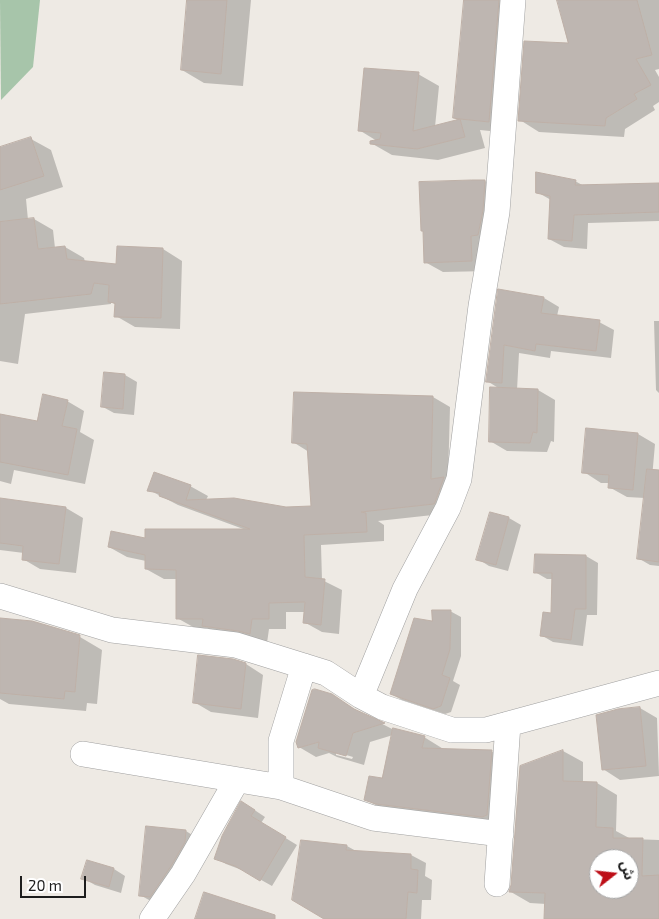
<!DOCTYPE html>
<html>
<head>
<meta charset="utf-8">
<style>
  body { margin:0 }
  #map { position:relative; width:659px; height:919px; overflow:hidden; background:#eeeae4; font-family:"Exo 2","Noto Sans Arabic",sans-serif }
  canvas { display:block }
  .north { position:absolute; left:589px; top:849px; width:50px; height:50px; box-sizing:border-box; background:#fff; border:1px solid #a5a5a5; border-radius:50%; rotate:74deg; font-size:14px; font-weight:700; line-height:20px; text-align:center; color:#1d1d1d }
  .north::after { content:''; display:block; margin:auto; width:18px; height:22px; background:#bd0e17; clip-path:polygon(50% 0,100% 100%,50% 72%,0 100%) }
  .scale { position:absolute; left:20px; top:876px; width:66px; height:22px; box-sizing:border-box; border:2px solid #1d1d1d; border-top:0; padding-left:6px; font-size:15px; line-height:18px; white-space:nowrap; color:#1d1d1d; -webkit-text-stroke:4px #fff; paint-order:stroke }
</style>
</head>
<body>
<div id="map">
<canvas width="659" height="919"></canvas>
<div class="north">ش</div>
<div class="scale">20 m</div>
</div>
<script>
const ctx = document.querySelector('canvas').getContext('2d');
ctx.lineJoin = 'round';
function fillPath(path, color) { ctx.fillStyle = color; ctx.fill(path, 'evenodd'); }
function trace(path, color, width, dash) { ctx.strokeStyle = color; ctx.lineWidth = width; ctx.lineCap = dash ? 'butt' : 'round'; ctx.setLineDash(dash || []); ctx.stroke(path); }
const cemetery = new Path2D(`
  M 0,0 L 40,0 L 33,67 L 1,100 Z`);
const shadow = new Path2D(`
  M 188,0 L 251,0 L 243,86 L 204,83 L 182,70 Z
  M 465,0 L 523,0 L 510,133 L 480,130 L 485,148 L 438,160 L 392,155 L 371,143 L 377,141 L 359,130 L 418,74 L 439,86 L 435,127 L 459,121 L 454,118 Z
  M 559,0 L 659,0 L 659,69 L 655,70 L 659,77 L 659,102 L 653,106 L 655,110 L 625,129 L 624,137 L 539,132 L 520,120 L 570,45 Z
  M 31,139 L 51,150 L 63,187 L 26,199 L 28,220 L 34,219 L 53,230 L 55,248 L 65,247 L 84,258 L 85,262 L 118,265 L 163,249 L 182,261 L 180,329 L 135,327 L 116,316 L 116,305 L 111,302 L 111,304 L 25,314 L 18,364 L 0,361 L 0,149 Z
  M 485,181 L 502,191 L 489,271 L 443,272 L 425,262 L 424,232 L 422,231 Z
  M 575,181 L 584,186 L 659,184 L 659,221 L 588,223 L 587,249 L 564,247 L 549,239 L 551,200 L 537,192 Z
  M 500,290 L 544,298 L 559,307 L 557,316 L 599,322 L 614,330 L 611,358 L 551,351 L 550,358 L 519,353 L 517,390 L 538,390 L 555,400 L 554,442 L 551,441 L 547,452 L 507,451 L 490,441 L 500,389 L 487,381 Z
  M 654,321 L 659,321 L 659,393 L 656,390 Z
  M 125,375 L 137,382 L 134,415 L 114,413 L 103,407 Z
  M 433,397 L 450,407 L 448,480 L 451,513 L 378,521 L 384,525 L 384,541 L 321,545 L 322,580 L 342,590 L 339,634 L 322,632 L 304,622 L 305,612 L 286,612 L 286,629 L 269,629 L 267,643 L 220,636 L 207,628 L 195,628 L 177,618 L 177,579 L 164,579 L 146,569 L 146,561 L 127,557 L 109,547 L 147,540 L 246,530 L 178,505 L 149,490 L 190,486 L 208,496 L 206,500 L 286,508 L 312,507 L 309,452 L 293,442 Z
  M 67,401 L 84,411 L 80,432 L 94,440 L 85,484 L 14,470 L 11,484 L 0,481 L 0,415 L 38,423 Z
  M 638,434 L 655,444 L 650,501 L 659,502 L 659,566 L 650,565 L 638,558 L 645,498 L 627,497 L 609,487 L 610,483 L 601,483 L 584,472 Z
  M 0,499 L 66,508 L 83,518 L 76,573 L 40,569 L 23,559 L 24,553 L 0,550 Z
  M 491,513 L 509,518 L 521,525 L 508,571 L 489,566 L 478,559 Z
  M 536,556 L 586,556 L 598,563 L 597,615 L 587,615 L 583,646 L 553,642 L 541,635 L 552,615 L 553,579 L 547,579 L 535,572 Z
  M 450,611 L 461,617 L 461,656 L 453,681 L 460,685 L 451,712 L 445,714 L 402,700 L 391,694 L 434,622 Z
  M 0,619 L 80,637 L 102,650 L 97,704 L 87,703 L 86,711 L 9,704 L 0,699 Z
  M 246,664 L 263,675 L 258,718 L 211,712 L 194,702 Z
  M 332,695 L 361,713 L 394,730 L 424,737 L 445,750 L 491,751 L 512,764 L 508,827 L 386,811 L 365,799 L 383,780 L 393,735 L 370,742 L 364,765 L 337,757 L 329,753 L 316,757 L 299,747 ZM 336,752 L 353,757 L 352,759 L 336,755 Z
  M 640,708 L 657,718 L 659,776 L 620,780 L 603,769 Z
  M 563,751 L 583,762 L 583,783 L 597,783 L 617,795 L 616,831 L 631,839 L 659,840 L 659,919 L 545,919 L 546,904 L 530,903 L 511,892 L 521,767 ZM 599,859 L 629,859 L 629,889 L 599,889 Z
  M 253,809 L 265,817 L 261,823 L 297,845 L 272,886 L 247,872 L 226,864 L 215,858 Z
  M 186,831 L 203,842 L 158,905 L 140,895 Z
  M 347,846 L 356,851 L 411,855 L 426,863 L 425,876 L 432,880 L 431,900 L 422,900 L 421,919 L 326,919 Z
  M 114,869 L 125,876 L 121,893 L 95,885 L 83,878 Z`);
const building = new Path2D(`
  M 187,0 L 227,0 L 221,74 L 181,70 Z
  M 464,0 L 499,0 L 489,122 L 460,119 L 465,137 L 417,149 L 370,144 L 370,141 L 380,139 L 381,133 L 358,131 L 364,68 L 419,72 L 413,131 L 460,119 L 453,118 Z
  M 557,0 L 637,0 L 652,55 L 636,59 L 651,85 L 634,94 L 637,99 L 606,118 L 605,126 L 518,121 L 524,41 L 568,43 Z
  M 31,137 L 44,176 L 0,190 L 0,147 Z
  M 536,172 L 576,180 L 575,185 L 659,183 L 659,212 L 574,215 L 572,241 L 548,239 L 550,196 L 536,193 Z
  M 472,180 L 485,180 L 483,210 L 478,235 L 471,236 L 472,261 L 424,263 L 423,231 L 421,231 L 419,182 Z
  M 34,218 L 38,249 L 65,246 L 67,259 L 116,264 L 117,246 L 163,248 L 161,318 L 114,317 L 115,303 L 108,302 L 109,285 L 94,283 L 91,294 L 0,304 L 0,222 Z
  M 498,289 L 544,297 L 541,313 L 600,320 L 596,351 L 536,344 L 535,351 L 504,345 L 502,383 L 486,382 Z
  M 104,372 L 125,374 L 123,409 L 101,407 Z
  M 490,387 L 538,389 L 537,433 L 533,432 L 530,443 L 489,442 Z
  M 294,392 L 433,396 L 431,479 L 444,477 L 435,502 L 434,504 L 361,512 L 366,513 L 367,532 L 304,535 L 305,577 L 325,579 L 321,625 L 303,623 L 305,602 L 269,603 L 269,619 L 252,619 L 250,634 L 238,631 L 202,626 L 203,619 L 176,619 L 176,570 L 145,569 L 145,555 L 108,547 L 111,531 L 145,538 L 145,529 L 250,529 L 159,496 L 160,493 L 147,491 L 154,472 L 191,485 L 186,500 L 234,498 L 286,507 L 311,506 L 307,444 L 292,443 Z
  M 43,394 L 68,400 L 62,426 L 77,429 L 68,475 L 0,462 L 0,414 L 37,421 Z
  M 586,428 L 638,433 L 633,490 L 608,488 L 609,475 L 582,473 Z
  M 647,469 L 659,470 L 659,562 L 637,559 Z
  M 0,498 L 66,507 L 59,564 L 22,560 L 23,546 L 0,543 Z
  M 490,512 L 509,517 L 496,565 L 476,560 Z
  M 535,554 L 586,555 L 586,609 L 575,609 L 571,640 L 540,636 L 543,612 L 551,613 L 552,573 L 534,573 Z
  M 432,610 L 451,610 L 450,649 L 442,675 L 450,678 L 441,706 L 433,709 L 390,694 L 414,618 L 432,621 Z
  M 0,618 L 32,621 L 80,635 L 75,692 L 65,691 L 64,699 L 0,693 Z
  M 198,655 L 233,659 L 246,663 L 241,709 L 193,703 Z
  M 315,689 L 332,694 L 354,709 L 385,723 L 353,733 L 346,756 L 318,748 L 319,742 L 298,748 L 296,742 L 312,690 Z
  M 640,707 L 646,766 L 602,770 L 596,715 L 618,709 Z
  M 393,728 L 425,736 L 422,748 L 492,750 L 487,815 L 482,817 L 376,804 L 364,800 L 369,776 L 382,778 Z
  M 563,750 L 563,781 L 597,782 L 596,827 L 613,828 L 613,838 L 643,838 L 642,876 L 659,875 L 659,919 L 544,919 L 545,893 L 509,892 L 511,885 L 520,766 ZM 599,859 L 629,859 L 629,889 L 599,889 Z
  M 241,801 L 255,810 L 251,816 L 286,837 L 260,881 L 235,866 L 214,859 L 222,836 Z
  M 146,826 L 186,830 L 185,842 L 171,866 L 150,897 L 139,896 Z
  M 301,840 L 347,845 L 346,850 L 411,854 L 411,869 L 418,870 L 417,893 L 408,892 L 406,919 L 324,919 L 292,900 Z
  M 87,860 L 114,868 L 109,887 L 81,879 Z
  M 204,892 L 275,915 L 275,919 L 195,919 Z`);
const minor = new Path2D(`
  M 0,596 L 112,630 L 236,645 L 326,673 L 361,696 L 382,707 L 452,730 L 486,730 L 659,683
  M 361,696 L 405,589 L 448,508 L 459,479 L 481,306 L 497,212 L 513,0
  M 83,754 L 281,787 L 373,818 L 501,834
  M 281,787 L 281,741 L 304,666
  M 497,884 L 508,724
  M 152,919 L 183,874 L 237,780`);
fillPath(cemetery, '#a7c5aa');
fillPath(shadow, '#0003');
fillPath(building, '#beb6b1');
trace(building, '#beb0a7', 1);
trace(minor, '#a1a1a1', 26);
trace(minor, '#fff', 25);
</script>
</body>
</html>
